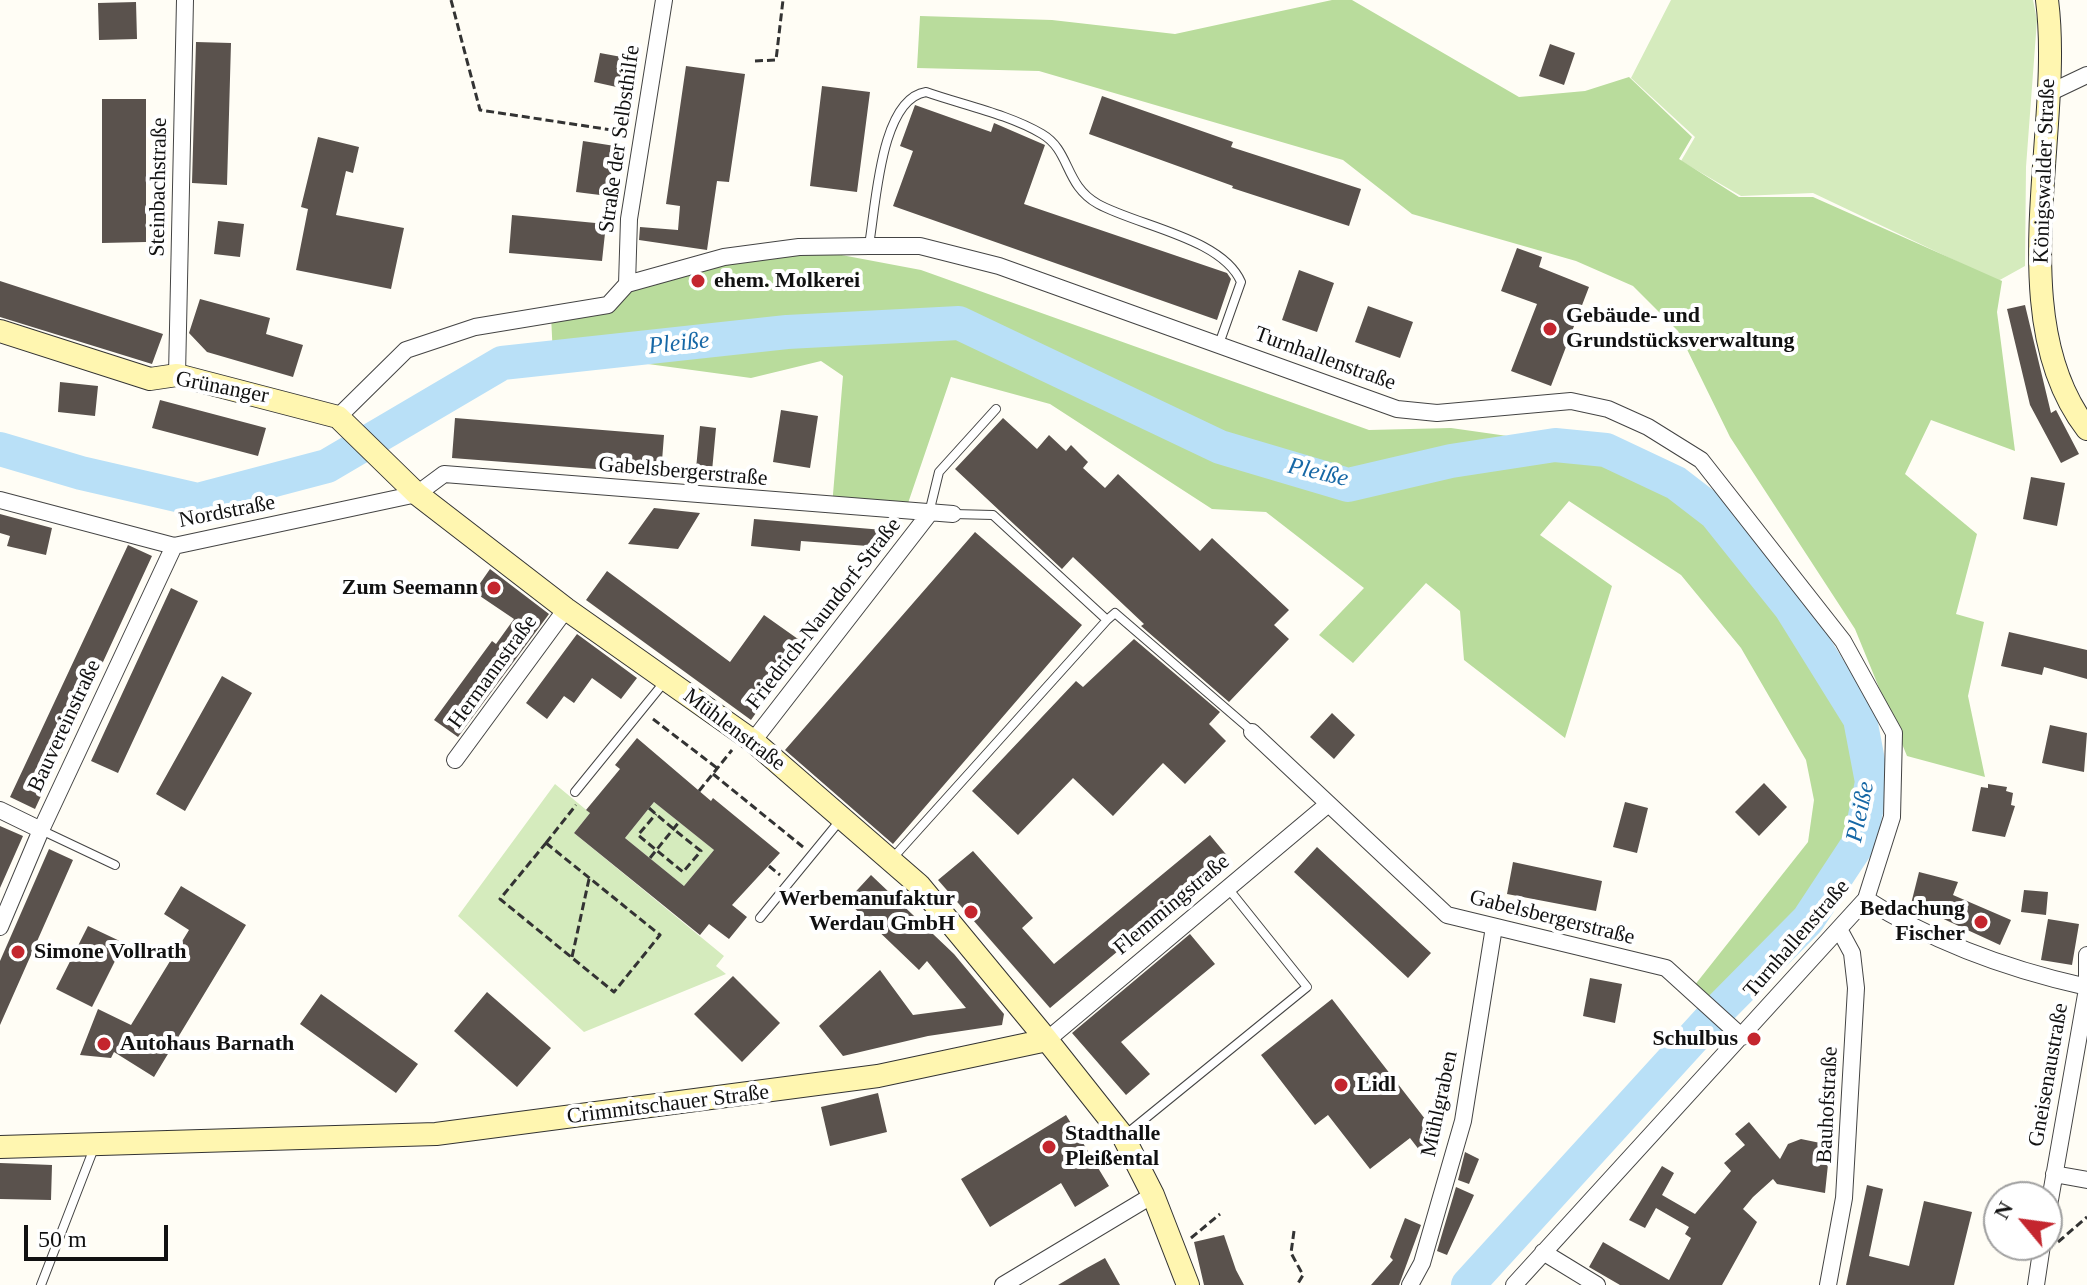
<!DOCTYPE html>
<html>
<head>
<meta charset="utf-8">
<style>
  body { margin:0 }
  #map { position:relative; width:2087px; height:1285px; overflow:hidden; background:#fffdf5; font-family:"Times New Roman",serif }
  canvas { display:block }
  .north { position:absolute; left:1983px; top:1181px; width:80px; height:80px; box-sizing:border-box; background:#fff; border:2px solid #a0a0a0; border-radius:50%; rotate:299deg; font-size:22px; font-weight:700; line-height:32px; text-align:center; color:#111 }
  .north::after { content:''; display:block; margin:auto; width:28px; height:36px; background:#c4262e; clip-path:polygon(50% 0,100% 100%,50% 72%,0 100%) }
  .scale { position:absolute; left:24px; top:1225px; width:144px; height:36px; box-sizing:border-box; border:4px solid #111; border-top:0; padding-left:10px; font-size:24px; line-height:28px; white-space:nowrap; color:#111; -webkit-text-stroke:6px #fff; paint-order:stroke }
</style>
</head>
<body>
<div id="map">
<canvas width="2087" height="1285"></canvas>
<div class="north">N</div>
<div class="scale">50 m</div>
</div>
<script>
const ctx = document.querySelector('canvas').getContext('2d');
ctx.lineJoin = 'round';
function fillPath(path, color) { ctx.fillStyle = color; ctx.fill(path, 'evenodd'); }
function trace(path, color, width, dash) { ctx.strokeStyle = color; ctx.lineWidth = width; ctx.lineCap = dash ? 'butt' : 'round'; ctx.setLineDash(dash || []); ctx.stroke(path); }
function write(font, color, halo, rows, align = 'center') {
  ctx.font = font + ' "Times New Roman",serif'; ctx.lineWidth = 8; ctx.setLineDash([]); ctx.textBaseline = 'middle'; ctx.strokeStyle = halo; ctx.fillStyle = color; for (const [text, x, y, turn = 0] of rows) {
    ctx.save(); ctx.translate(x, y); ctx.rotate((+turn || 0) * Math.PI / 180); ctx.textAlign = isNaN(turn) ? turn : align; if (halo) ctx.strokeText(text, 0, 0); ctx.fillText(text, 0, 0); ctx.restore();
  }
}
const green = new Path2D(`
  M 1671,0 L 2033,0 L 2037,20 L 2026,167 L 2025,266 L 1998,281 L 1813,193 L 1741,196 L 1681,161 L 1695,137 L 1631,78 Z
  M 555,784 L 590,813 L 574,833 L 724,956 L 716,966 L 726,974 L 584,1032 L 458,916 Z
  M 654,802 L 714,850 L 684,886 L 625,838 Z`);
const forest = new Path2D(`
  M 1332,0 L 1352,0 L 1519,97 L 1585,91 L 1629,77 L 1692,137 L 1679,159 L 1739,197 L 1813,197 L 2002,281 L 1997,312 L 2015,451 L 1931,420 L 1905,474 L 1977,534 L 1956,614 L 1984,622 L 1968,696 L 1985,777 L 1907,756 L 1855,629 L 1730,437 L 1678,331 L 1633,286 L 1576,261 L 1412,214 L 1343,160 L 1039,71 L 917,68 L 920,16 L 1052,20 L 1175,34 Z
  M 799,247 L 921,270 L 1369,430 L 1451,428 L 1606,450 L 1676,483 L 1715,513 L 1791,608 L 1860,719 L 1872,782 L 1860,841 L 1808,920 L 1713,1016 L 1694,986 L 1808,842 L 1814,800 L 1806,760 L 1741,648 L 1681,575 L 1569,501 L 1540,535 L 1612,586 L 1565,738 L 1464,660 L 1460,611 L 1426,583 L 1353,663 L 1319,635 L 1364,588 L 1266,512 L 1212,509 L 1050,404 L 951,377 L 905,512 L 832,506 L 843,376 L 821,361 L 751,378 L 567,353 L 553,357 L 551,315 L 608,305 L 627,284 Z`);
const river = new Path2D(`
  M 0,449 L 81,473 L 198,500 L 327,466 L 502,363 L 787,332 L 959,323 L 1220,447 L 1348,485 L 1451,461 L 1555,445 L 1606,450 L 1676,483 L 1715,513 L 1791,608 L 1860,719 L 1872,782 L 1860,841 L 1808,920 L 1713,1016 L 1468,1285`);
const building = new Path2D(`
  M 136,2 L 137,39 L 99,40 L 98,3 Z
  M 196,42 L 231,43 L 227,185 L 192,183 Z
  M 1550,44 L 1575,53 L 1564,85 L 1539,76 Z
  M 600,53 L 627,58 L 621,88 L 594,82 Z
  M 686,66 L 745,74 L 729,182 L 717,181 L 707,250 L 639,240 L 640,227 L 678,230 L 680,206 L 666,204 Z
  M 822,86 L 870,92 L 857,192 L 810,186 Z
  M 1102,96 L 1233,142 L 1231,147 L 1361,189 L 1349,226 L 1232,188 L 1233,186 L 1089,134 Z
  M 102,99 L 146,99 L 146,242 L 102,243 Z
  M 915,105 L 991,132 L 994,123 L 1045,145 L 1024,204 L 1227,273 L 1231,279 L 1217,320 L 893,206 L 913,151 L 900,146 Z
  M 318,137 L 359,147 L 353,173 L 346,171 L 336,215 L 404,228 L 391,289 L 296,270 L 308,209 L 301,207 Z
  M 583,141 L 615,146 L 608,196 L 576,192 Z
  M 512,215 L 606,224 L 602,261 L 509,253 Z
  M 218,221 L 244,224 L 240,257 L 214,254 Z
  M 1517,248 L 1542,257 L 1539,267 L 1589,287 L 1551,386 L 1511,371 L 1537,304 L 1501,291 Z
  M 1299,270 L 1334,283 L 1317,332 L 1282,320 Z
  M 0,281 L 163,334 L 152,364 L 0,317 Z
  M 200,299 L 270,318 L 266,334 L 303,345 L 293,377 L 207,352 L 189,333 Z
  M 2025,305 L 2051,413 L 2056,410 L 2079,454 L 2061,463 L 2030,405 L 2007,309 Z
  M 1368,306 L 1413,322 L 1400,358 L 1355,342 Z
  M 60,382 L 98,386 L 95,416 L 58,412 Z
  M 160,400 L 266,428 L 258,456 L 152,428 Z
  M 781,410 L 818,416 L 810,468 L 773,462 Z
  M 455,418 L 664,435 L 661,474 L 452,458 Z
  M 1003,418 L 1037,449 L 1049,435 L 1066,451 L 1071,445 L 1088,462 L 1083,468 L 1105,488 L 1118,474 L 1200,551 L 1212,538 L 1289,610 L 1274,625 L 1289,639 L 1229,702 L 1141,626 L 1144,624 L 1073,557 L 1062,569 L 955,469 Z
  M 700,426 L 716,428 L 711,482 L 695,480 Z
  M 2031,477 L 2065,483 L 2057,526 L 2023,519 Z
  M 654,508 L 700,513 L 678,549 L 628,544 Z
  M 0,514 L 52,528 L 46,555 L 7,546 L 10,536 L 0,533 Z
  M 754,519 L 883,530 L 881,547 L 801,541 L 800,551 L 751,546 Z
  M 975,532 L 1082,625 L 893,844 L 785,750 Z
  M 128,545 L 152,556 L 35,809 L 10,797 Z
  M 490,569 L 549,614 L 458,737 L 434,720 L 492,641 L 496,644 L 514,619 L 474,592 Z
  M 607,571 L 730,662 L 764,615 L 805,644 L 751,720 L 586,600 Z
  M 171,588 L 198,601 L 118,773 L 91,761 Z
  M 2009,632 L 2087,650 L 2087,679 L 2044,667 L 2042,675 L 2001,666 Z
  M 577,634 L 637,678 L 621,699 L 592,678 L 574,703 L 564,696 L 547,719 L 526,703 Z
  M 1134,639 L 1220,712 L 1209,724 L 1226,741 L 1185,784 L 1163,763 L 1113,816 L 1073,778 L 1018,835 L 972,791 L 1076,681 L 1083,687 Z
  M 222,676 L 252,693 L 185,811 L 156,794 Z
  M 1332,713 L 1355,735 L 1334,759 L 1310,737 Z
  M 2050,725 L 2087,733 L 2084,772 L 2042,763 Z
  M 637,738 L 711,801 L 713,798 L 780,853 L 732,905 L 747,917 L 729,939 L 709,924 L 700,935 L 574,833 L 590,813 L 586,810 L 620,769 L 615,765 ZM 654,802 L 714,850 L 684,886 L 625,838 Z
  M 1764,783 L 1787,807 L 1759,836 L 1735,812 Z
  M 1988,784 L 2007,787 L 2006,791 L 2013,793 L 2011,805 L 2015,806 L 2005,837 L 1972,831 L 1981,787 L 1988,788 Z
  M 1625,802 L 1648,808 L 1637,853 L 1613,847 Z
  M 0,826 L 23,836 L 0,888 Z
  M 1210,835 L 1229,858 L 1050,1008 L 938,880 L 973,851 L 1033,918 L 1022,928 L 1054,964 Z
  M 1317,847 L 1431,953 L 1408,978 L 1294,872 Z
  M 49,849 L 73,860 L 0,1025 L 0,961 Z
  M 1513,862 L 1602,881 L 1596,911 L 1507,894 Z
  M 1919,872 L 1958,882 L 1953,895 L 2011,920 L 2000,945 L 1911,904 Z
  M 871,875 L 954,954 L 1004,1014 L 1002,1025 L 928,1036 L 843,1056 L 819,1026 L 880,970 L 913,1015 L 966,1008 L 927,961 L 919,970 L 847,901 Z
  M 181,886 L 246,925 L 154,1077 L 114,1052 L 111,1058 L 80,1055 L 98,1009 L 131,1025 L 189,930 L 164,914 Z
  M 2024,890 L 2048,892 L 2046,915 L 2021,912 Z
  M 2048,919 L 2079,924 L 2072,965 L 2041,960 Z
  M 88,926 L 124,943 L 92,1007 L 56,989 Z
  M 1190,934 L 1215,964 L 1121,1042 L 1150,1074 L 1126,1095 L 1072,1033 Z
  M 733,976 L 780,1023 L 742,1062 L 694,1014 Z
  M 1590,978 L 1622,984 L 1615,1023 L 1583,1016 Z
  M 487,992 L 551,1048 L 517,1087 L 454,1031 Z
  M 321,994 L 418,1064 L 396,1093 L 300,1024 Z
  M 1332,999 L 1439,1137 L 1420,1151 L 1410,1138 L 1370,1169 L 1328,1115 L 1315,1125 L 1261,1055 Z
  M 878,1093 L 887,1132 L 830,1146 L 821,1107 Z
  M 1066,1115 L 1109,1186 L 1075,1207 L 1061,1183 L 990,1227 L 961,1179 Z
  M 1749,1122 L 1780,1159 L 1788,1144 L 1801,1139 L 1830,1145 L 1825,1193 L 1777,1184 L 1773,1179 L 1753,1197 L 1743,1209 L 1757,1222 L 1722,1285 L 1620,1285 L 1589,1267 L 1603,1242 L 1669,1280 L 1691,1238 L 1685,1234 L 1689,1227 L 1656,1208 L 1645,1228 L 1629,1220 L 1662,1166 L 1674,1173 L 1662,1195 L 1695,1214 L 1731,1171 L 1724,1163 L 1745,1145 L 1735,1134 Z
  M 1465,1152 L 1479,1159 L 1469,1184 L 1458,1180 Z
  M 0,1163 L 52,1165 L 51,1200 L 0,1199 Z
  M 1867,1185 L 1883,1189 L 1869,1256 L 1909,1266 L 1924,1201 L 1972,1212 L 1954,1285 L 1846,1285 Z
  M 1456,1187 L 1474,1195 L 1447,1255 L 1437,1251 Z
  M 1405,1218 L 1421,1225 L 1399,1285 L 1371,1285 L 1393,1260 L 1390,1257 Z
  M 1224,1235 L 1236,1270 L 1244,1285 L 1204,1285 L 1194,1242 Z
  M 1105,1258 L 1120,1285 L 1058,1285 L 1085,1269 Z`);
const path = new Path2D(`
  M 451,0 L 480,110 L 625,132
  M 755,61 L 776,60 L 783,0
  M 653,719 L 717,768
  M 713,774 L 803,847
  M 699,791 L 732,750
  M 649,808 C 666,823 683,837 701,851 L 683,872 L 638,835 L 656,814
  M 546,843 L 660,935 L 614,992 L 500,899 Z
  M 546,843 L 576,805
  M 650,858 L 679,822
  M 769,866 L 780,875
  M 572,957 L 589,879
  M 1294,1231 L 1291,1253 L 1303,1275 L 1297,1285
  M 1191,1238 L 1220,1214
  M 2058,1242 L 2087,1217`);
const lane = new Path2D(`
  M 869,245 C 876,206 880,99 926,92 C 963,105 1008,114 1042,134 C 1071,151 1064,185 1098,204 C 1138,226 1222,238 1241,282 L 1219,344
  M 929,513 L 939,472 L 996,409
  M 953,514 L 993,515 L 1107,620 L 1115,613 L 1252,731
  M 575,792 L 666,680
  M 41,830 L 115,865
  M 891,860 L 1107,620
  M 760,918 L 842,818
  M 1125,1135 L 1307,987 L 1227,887
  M 41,1285 L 94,1148`);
const street = new Path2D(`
  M 2049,93 L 2087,75
  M 627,284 L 629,219 L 664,0
  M 177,375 L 185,0
  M 338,417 L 406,350 L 475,327 L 608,305 L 627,284 L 724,257 L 799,247 L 869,246 L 920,246 L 999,266 L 1397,409 L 1437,413 L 1571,401 L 1608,409 L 1648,427 L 1701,460 L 1843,641 L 1894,733 L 1892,817 L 1866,899 L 1514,1285
  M 0,500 L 174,546 L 417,494 L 444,474 L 953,514
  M 1252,732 L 1447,915 L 1666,968 L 1742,1037
  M 753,741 L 929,514
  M 455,760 L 566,609
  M 0,810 L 41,830
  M 1866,899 C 1932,942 2011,970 2087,987
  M 0,927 L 41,830 L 174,546
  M 2087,955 L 2087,984
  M 1047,1040 L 1327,805
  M 2054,1174 L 2087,1180
  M 2047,1217 L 2087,989
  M 1543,1252 L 1597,1285
  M 1003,1285 L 1153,1195
  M 1410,1285 L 1422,1263 L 1463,1121 L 1494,927
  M 1828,1285 L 1844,1198 L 1856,988 L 1852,953 L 1839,929
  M 2036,1285 L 2042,1245`);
const secondary = new Path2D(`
  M 2047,0 C 2064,129 2000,317 2087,429
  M 0,331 L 150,379 L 177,375 L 338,417 L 417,494 L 566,609 L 753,741 L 919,885 L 1047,1040
  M 0,1147 L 436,1134 L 878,1076 L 1047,1040 L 1123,1136 L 1153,1195 L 1188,1285`);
const markers = [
  [698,281,8,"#c4262e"],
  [1550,329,8,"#c4262e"],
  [494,588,8,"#c4262e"],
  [971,912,8,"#c4262e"],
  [1981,922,8,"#c4262e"],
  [18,952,8,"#c4262e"],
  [1754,1039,8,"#c4262e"],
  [104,1044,8,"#c4262e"],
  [1341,1085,8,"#c4262e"],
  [1049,1147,8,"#c4262e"]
];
const streetNames = [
  ["Straße der Selbsthilfe",620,139,-82],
  ["Königswalder Straße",2045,171,-88],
  ["Steinbachstraße",159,187,-89],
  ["Turnhallenstraße",1325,359,20],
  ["Grünanger",222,388,11],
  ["Gabelsbergerstraße",683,472,5],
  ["Nordstraße",227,512,-11],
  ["Friedrich-Naundorf-Straße",824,614,-52],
  ["Hermannstraße",493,672,-54],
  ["Bauvereinstraße",65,726,-65],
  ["Mühlenstraße",734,730,37],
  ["Flemmingstraße",1172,905,-40],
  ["Gabelsbergerstraße",1552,918,14],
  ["Turnhallenstraße",1797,939,-49],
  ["Gneisenaustraße",2049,1075,-80],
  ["Mühlgraben",1440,1104,-78],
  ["Crimmitschauer Straße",668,1105,-7],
  ["Bauhofstraße",1828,1105,-87]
];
const poiNames = [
  ["ehem. Molkerei",714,281],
  ["Gebäude- und",1566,316],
  ["Grundstücksverwaltung",1566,341],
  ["Zum Seemann",478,588,"right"],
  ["Werbemanufaktur",955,899,"right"],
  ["Werdau GmbH",955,924,"right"],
  ["Bedachung",1965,909,"right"],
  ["Fischer",1965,934,"right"],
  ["Simone Vollrath",34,952],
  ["Schulbus",1738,1039,"right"],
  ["Autohaus Barnath",120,1044],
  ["Lidl",1357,1085],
  ["Stadthalle",1065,1134],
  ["Pleißental",1065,1159]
];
const waterNames = [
  ["Pleiße",679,344,-6],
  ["Pleiße",1318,473,13],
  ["Pleiße",1861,812,-78]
];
fillPath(green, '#d5ebbd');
fillPath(forest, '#b9dc9c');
trace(river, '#b9e0f7', 34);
fillPath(building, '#5a524d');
trace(lane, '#444', 10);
trace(street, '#444', 18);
trace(secondary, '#333', 24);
trace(path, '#333', 3, [8, 4]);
trace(lane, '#fff', 8);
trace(street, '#fff', 16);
trace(secondary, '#fff6b0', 22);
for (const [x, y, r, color] of markers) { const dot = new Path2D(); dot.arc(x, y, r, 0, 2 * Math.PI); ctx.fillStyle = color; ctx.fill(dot); trace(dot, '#fff', 3); }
write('22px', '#111', '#fff', streetNames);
write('bold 22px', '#111', '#fff', poiNames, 'left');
write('italic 24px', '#1768a6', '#fff', waterNames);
</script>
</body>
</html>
